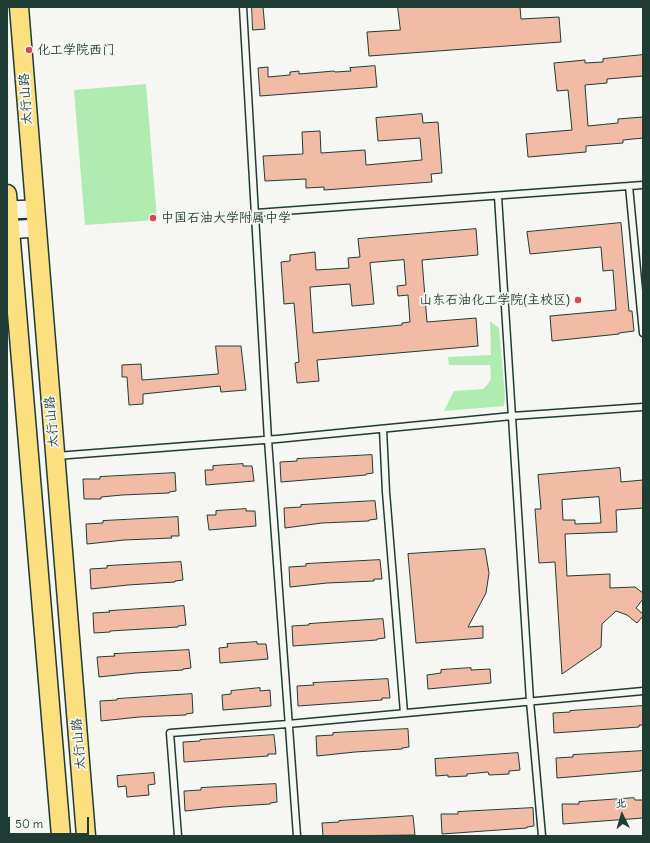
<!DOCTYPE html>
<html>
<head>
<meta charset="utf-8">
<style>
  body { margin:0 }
  #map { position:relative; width:650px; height:843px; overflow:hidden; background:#f6f6f2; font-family:Delius,"LXGW WenKai TC",sans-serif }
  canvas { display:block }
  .frame { position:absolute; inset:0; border:8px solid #1f3d34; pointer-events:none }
  .north { position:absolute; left:602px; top:795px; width:40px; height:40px; -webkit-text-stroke:3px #f6f6f2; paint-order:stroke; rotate:355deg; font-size:11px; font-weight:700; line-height:16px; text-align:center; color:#1f3d34 }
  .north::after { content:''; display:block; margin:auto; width:14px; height:18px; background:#1f3d34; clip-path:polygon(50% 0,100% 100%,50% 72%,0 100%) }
  .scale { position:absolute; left:8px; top:817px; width:81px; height:18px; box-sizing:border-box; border:2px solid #1f3d34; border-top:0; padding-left:5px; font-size:12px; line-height:14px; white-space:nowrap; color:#1f3d34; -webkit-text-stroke:3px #f6f6f2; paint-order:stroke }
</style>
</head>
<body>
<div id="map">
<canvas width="650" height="843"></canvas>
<div class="frame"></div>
<div class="north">北</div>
<div class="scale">50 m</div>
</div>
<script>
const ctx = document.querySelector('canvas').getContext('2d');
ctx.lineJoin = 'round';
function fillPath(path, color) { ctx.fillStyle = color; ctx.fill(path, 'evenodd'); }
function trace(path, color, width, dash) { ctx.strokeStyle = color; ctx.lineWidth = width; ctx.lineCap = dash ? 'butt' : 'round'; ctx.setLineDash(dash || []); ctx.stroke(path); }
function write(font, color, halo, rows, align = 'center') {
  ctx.font = font + ' Delius,"LXGW WenKai TC",sans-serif'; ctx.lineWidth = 3.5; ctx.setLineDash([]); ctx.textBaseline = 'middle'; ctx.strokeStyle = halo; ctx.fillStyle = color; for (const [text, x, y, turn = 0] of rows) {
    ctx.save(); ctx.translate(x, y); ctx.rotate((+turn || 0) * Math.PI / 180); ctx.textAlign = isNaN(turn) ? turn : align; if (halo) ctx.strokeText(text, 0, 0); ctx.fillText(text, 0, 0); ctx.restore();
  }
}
const green = new Path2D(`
  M 146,84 L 157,220 L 85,225 L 74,90 Z
  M 490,321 L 499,328 L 505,396 L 504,406 L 444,411 L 454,391 L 483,389 C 493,381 491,376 490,365 L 449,365 L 448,357 L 491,355 Z`);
const building = new Path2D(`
  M 252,7 L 263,7 L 265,29 L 253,30 Z
  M 398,7 L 520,7 L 521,19 L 559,17 L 561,42 L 369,56 L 367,32 L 400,30 Z
  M 643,55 L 643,76 L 607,79 L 607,83 L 585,85 L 588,126 L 618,123 L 618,119 L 643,117 L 643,138 L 623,140 L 623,143 L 586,146 L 586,152 L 528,157 L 526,134 L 572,130 L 568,90 L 557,91 L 554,63 L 585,60 L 585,63 L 603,62 L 603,59 Z
  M 375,66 L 377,87 L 260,96 L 258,68 L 268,67 L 268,77 L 290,75 L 290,72 L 299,71 L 299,74 L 334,71 L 335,72 L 351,71 L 350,68 Z
  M 422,114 L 423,123 L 438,122 L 442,173 L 431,174 L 432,182 L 324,190 L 324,187 L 306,188 L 306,179 L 265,181 L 263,156 L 303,154 L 302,132 L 320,131 L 321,153 L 365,150 L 366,165 L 422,160 L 420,138 L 378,141 L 376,118 Z
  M 621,223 L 629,311 L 632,311 L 634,331 L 619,333 L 619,334 L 552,341 L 550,316 L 616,310 L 613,270 L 603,271 L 601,247 L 530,254 L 527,232 Z
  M 476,229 L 478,255 L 422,260 L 427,322 L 476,318 L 478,346 L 317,360 L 319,381 L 297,383 L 295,363 L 299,362 L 294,303 L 284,304 L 281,262 L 290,261 L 290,255 L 315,252 L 316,270 L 349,268 L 348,258 L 360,257 L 358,239 ZM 404,260 L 406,285 L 397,286 L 398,296 L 408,295 L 410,322 L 402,323 L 402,325 L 313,333 L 310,287 L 350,284 L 352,306 L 374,304 L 370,263 Z
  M 216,346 L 241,346 L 246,390 L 221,392 L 220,386 L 143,394 L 143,404 L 129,405 L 127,377 L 122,377 L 122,365 L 141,364 L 142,380 L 218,374 Z
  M 372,455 L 373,473 L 366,474 L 366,475 L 281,482 L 280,462 L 297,461 L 297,459 Z
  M 243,464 L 243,466 L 252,466 L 254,481 L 206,485 L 205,470 L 213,470 L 213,466 Z
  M 620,468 L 621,482 L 643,480 L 643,508 L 616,510 L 617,532 L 565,534 L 567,576 L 610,574 L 610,588 L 635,587 L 643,593 L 643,599 L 636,608 L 643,614 L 643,616 L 637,623 L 627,615 L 616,611 L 602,624 L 601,647 L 562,674 L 555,562 L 539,563 L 535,509 L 541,509 L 538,475 ZM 599,497 L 601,523 L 575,524 L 575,520 L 563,520 L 562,500 Z
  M 175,473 L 176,491 L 169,492 L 169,493 L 122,495 L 101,497 L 101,499 L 84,499 L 83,479 L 100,479 L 100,477 Z
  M 375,501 L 377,519 L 369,520 L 369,521 L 322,523 L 285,528 L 284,508 L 301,507 L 301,505 Z
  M 246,509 L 246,511 L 255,511 L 256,526 L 209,530 L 207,515 L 216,515 L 216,511 Z
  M 178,517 L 179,536 L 171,536 L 172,538 L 124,540 L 87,544 L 86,524 L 103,523 L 103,521 Z
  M 485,549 L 489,573 L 486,593 L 468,627 L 483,626 L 483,638 L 416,643 L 408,554 Z
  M 380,560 L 382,579 L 374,579 L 374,581 L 327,583 L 290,587 L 289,567 L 306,566 L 306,564 Z
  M 181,562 L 183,580 L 175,581 L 175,582 L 128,585 L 91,589 L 90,569 L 107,568 L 107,566 Z
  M 184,606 L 186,625 L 178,626 L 178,627 L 110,631 L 110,632 L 94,633 L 93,613 L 110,612 L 109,611 Z
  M 383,619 L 385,638 L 377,639 L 377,640 L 293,646 L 292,626 L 309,625 L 309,624 Z
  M 257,642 L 257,644 L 266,644 L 268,659 L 220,663 L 219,648 L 228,647 L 227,644 Z
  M 189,650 L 191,668 L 183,669 L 183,670 L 136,673 L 99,677 L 97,657 L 115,656 L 114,654 Z
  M 471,668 L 471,670 L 490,669 L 491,683 L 428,689 L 427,675 L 441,673 L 441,670 Z
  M 388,679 L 390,698 L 382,698 L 382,700 L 298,706 L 297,686 L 314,685 L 313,683 Z
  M 260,688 L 260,691 L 270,690 L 271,706 L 223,710 L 222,695 L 231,694 L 231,691 Z
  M 192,694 L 193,713 L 186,714 L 186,715 L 139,717 L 101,721 L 100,701 L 117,700 L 117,699 Z
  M 643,706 L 643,725 L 639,725 L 639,727 L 554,733 L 553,713 L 570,712 L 570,711 Z
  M 408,729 L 409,747 L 402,748 L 402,749 L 355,752 L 317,756 L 316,736 L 333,735 L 333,733 Z
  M 274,735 L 276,754 L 268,754 L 268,756 L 184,762 L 183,742 L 200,741 L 200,740 Z
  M 643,751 L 643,770 L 641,770 L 641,771 L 557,778 L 556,758 L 573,757 L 573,755 Z
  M 518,753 L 520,770 L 509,771 L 509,774 L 489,775 L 488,772 L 467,774 L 467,776 L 448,777 L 448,775 L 436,776 L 435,759 Z
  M 154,773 L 155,784 L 148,785 L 149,795 L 127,797 L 126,786 L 118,787 L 117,776 Z
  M 276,784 L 277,802 L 270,803 L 270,804 L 223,807 L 185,811 L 184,791 L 201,790 L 201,788 Z
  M 634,798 L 635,800 L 643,800 L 643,818 L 563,824 L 562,804 L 579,804 L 579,802 Z
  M 533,808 L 534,826 L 527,827 L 527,828 L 442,834 L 441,814 L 458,814 L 458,812 Z
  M 413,816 L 415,835 L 323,836 L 322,823 L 339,822 L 339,821 Z`);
const lane = new Path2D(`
  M 243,7 L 268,440 L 297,836
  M 629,186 L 643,333
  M 498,196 L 530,701 L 542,836
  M 256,213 L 643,185
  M 383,429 L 386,492 L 404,713
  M 56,456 L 277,439 L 512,416 L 643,407
  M 178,836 L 170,733 L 288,724 L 643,691`);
const secondary = new Path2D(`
  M 7,210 L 34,209
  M 7,230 L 36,228`);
const primary = new Path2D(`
  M 19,7 L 86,836
  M 7,194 L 61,836`);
const markers = [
  [29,50,4,"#d1495b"],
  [153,218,4,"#d1495b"],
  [578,300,4,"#d1495b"]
];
const poiNames = [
  ["化工学院西门",37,50],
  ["中国石油大学附属中学",161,218],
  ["山东石油化工学院(主校区)",570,300,"right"]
];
const streetNames = [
  ["太行山路",26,99,-94],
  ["太行山路",52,422,-95],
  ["太行山路",79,744,-95]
];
fillPath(green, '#b0ecb1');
fillPath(building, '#f1bba5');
trace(building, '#1f3d34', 1);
trace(lane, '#1f3d34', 9);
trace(secondary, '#1f3d34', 20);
trace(primary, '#1f3d34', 21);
trace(lane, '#f6f6f2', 6);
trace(secondary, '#f6f6f2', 17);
trace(primary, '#fce080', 18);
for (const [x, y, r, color] of markers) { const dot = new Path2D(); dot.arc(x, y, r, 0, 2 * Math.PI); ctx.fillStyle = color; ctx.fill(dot); trace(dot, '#f6f6f2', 1.5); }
write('13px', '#1f3d34', '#f6f6f2', poiNames, 'left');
write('13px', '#1f3d34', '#f6f6f2', streetNames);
</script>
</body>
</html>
